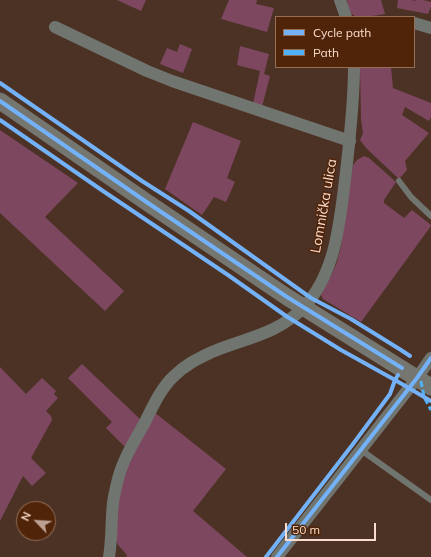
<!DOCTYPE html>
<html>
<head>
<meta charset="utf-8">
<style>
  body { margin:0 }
  #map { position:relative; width:431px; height:557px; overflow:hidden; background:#4c3224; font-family:Mulish,sans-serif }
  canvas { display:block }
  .legend { position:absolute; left:275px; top:16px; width:140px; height:52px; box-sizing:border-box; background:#502409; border:1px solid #946e57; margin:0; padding:5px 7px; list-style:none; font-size:12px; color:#f9dccd }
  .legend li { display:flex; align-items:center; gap:8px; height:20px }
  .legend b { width:20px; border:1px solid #946e57 }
  .north { position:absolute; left:16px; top:501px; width:40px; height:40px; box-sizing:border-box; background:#502409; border:1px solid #946e57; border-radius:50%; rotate:295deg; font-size:11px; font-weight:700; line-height:16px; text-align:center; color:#f9dccd }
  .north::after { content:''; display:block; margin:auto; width:14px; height:18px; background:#bca092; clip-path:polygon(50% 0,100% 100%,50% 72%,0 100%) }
  .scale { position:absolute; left:285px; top:523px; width:91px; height:18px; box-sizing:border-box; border:2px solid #f9dccd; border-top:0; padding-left:5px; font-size:12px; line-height:14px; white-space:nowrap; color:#f9dccd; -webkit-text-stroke:3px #502409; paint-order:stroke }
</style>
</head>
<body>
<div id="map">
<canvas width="431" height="557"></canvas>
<ul class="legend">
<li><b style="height:5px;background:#73b2f8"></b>Cycle path</li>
<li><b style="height:5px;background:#4fb1f8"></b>Path</li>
</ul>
<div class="north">N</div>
<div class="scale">50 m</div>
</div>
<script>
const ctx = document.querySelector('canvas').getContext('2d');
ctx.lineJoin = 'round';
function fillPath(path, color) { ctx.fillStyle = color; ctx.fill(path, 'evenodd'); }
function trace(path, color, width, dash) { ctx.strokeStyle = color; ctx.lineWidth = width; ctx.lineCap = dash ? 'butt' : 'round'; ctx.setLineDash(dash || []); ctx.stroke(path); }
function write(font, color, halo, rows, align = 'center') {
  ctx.font = font + ' Mulish,sans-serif'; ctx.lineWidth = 3; ctx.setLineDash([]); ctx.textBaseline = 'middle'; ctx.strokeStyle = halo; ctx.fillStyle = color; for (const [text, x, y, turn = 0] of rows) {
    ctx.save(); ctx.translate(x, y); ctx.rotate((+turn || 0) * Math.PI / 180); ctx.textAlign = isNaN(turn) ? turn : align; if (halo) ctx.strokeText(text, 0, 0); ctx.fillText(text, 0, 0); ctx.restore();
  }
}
const green = new Path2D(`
  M 117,0 L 146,0 L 141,11 Z
  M 229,0 L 257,0 L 256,4 L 274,8 L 267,32 L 221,19 Z
  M 347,0 L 381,0 L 385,14 C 379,15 358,19 353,15 C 349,12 348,5 347,0 Z
  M 398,0 L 412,0 L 415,1 L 416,0 L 423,0 L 431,2 L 431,7 L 428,14 L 397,8 Z
  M 180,44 L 192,49 L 183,73 L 160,64 L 167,48 L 177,52 Z
  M 240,46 L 269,54 L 264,74 L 270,76 L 262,107 L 253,104 L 260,71 L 237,65 Z
  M 360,67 L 391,67 L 393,88 L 431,103 L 431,117 L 429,121 L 405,107 L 402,115 L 429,133 L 405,161 L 407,170 L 399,179 L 366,148 L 360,140 L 363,133 L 361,119 Z
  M 193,122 L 241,141 L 227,178 L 235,182 L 226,202 L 214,197 L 202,215 L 165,189 Z
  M 0,130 L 78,183 L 45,217 L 124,291 L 105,311 L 0,213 Z
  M 364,156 L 369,158 L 396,182 L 384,200 L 384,203 L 404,218 L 412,210 L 431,225 L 431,226 L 361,322 L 323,299 L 321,295 L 331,276 L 337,262 L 341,246 L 353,165 L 357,160 Z
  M 82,364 L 140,419 L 125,447 L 106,428 L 112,422 L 68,378 Z
  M 0,367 L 26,394 L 42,378 L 56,391 L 54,394 L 58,398 L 46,411 L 51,416 L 52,420 L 31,458 L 46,473 L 32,486 L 23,476 L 0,521 Z
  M 154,412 L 226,469 L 193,511 L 247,557 L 126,557 L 127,555 L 118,545 L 116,540 L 116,520 L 123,477 Z`);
const service = new Path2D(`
  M 399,181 L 411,197 L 431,216
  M 361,450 L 431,500`);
const minor = new Path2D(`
  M 340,0 L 346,17
  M 414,23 L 431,28
  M 55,27 L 147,71 L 172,81 L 350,141
  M 109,557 C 112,539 111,521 113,503 C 114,495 116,487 118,479 C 123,459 135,440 145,422 C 153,406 161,388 174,376 C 185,365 197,359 212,352 C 245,338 276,335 303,308 C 337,273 340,218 346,172 C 350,137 354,102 354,67
  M 277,557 L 417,378 L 431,358`);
const secondary = new Path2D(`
  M 0,101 L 145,201 L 287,297 L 431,387`);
const quiet = new Path2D(`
  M 421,381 L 424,397 L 431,410`);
const cycleway = new Path2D(`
  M 0,83 L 142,181 L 189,211 L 311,298 L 351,319 L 401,350 L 410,356
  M 0,101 L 145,201 L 287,297 L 402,368
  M 0,120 L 103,191 L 228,275 L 286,316 L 341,350 L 395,380 L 431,401
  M 266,557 L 353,444 L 390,394 L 395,380 L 398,375
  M 277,557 L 417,378 L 431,358`);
const streetNames = [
  ["Lomnička ulica",324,206,-80]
];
fillPath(green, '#7d4760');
trace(service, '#717570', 6);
trace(minor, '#717570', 12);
trace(secondary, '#75766f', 17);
trace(quiet, '#4fb1f8', 3, [6, 3]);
trace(cycleway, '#73b2f8', 4);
write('14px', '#f9dccd', '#502409', streetNames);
</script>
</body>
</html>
